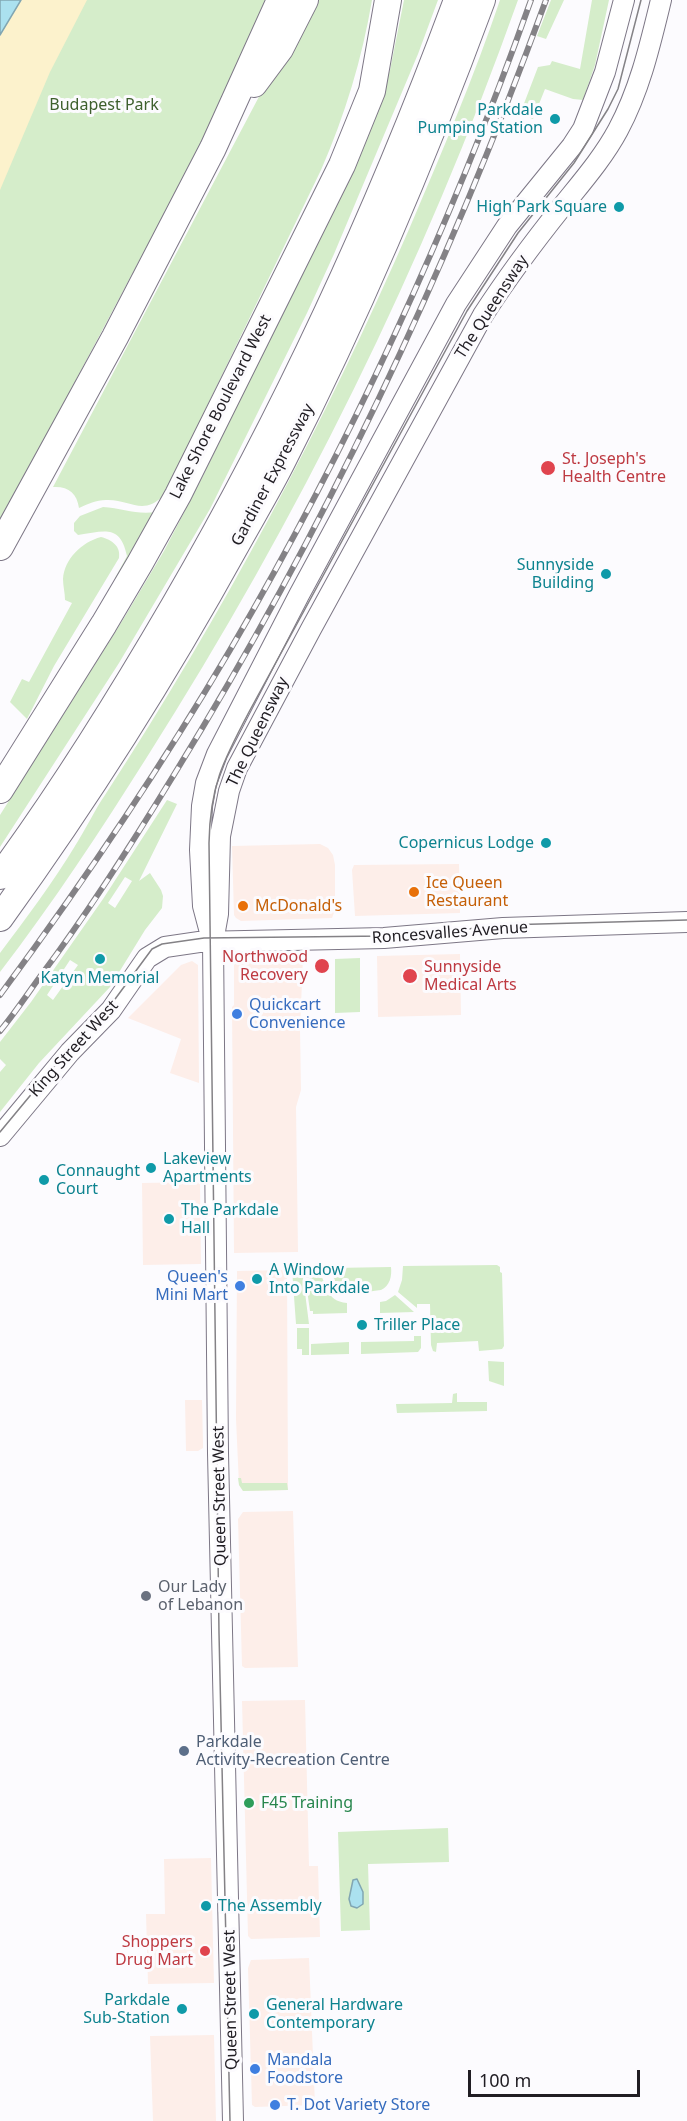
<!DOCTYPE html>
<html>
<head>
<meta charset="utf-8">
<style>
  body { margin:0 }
  #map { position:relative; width:687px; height:2121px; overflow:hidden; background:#fcfbfe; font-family:"Noto Sans",sans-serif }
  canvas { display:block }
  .scale { position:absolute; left:468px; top:2070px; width:172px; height:27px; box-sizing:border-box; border:3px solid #201d23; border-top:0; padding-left:8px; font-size:18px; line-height:21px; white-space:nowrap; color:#201d23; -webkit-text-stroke:4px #fcfbfe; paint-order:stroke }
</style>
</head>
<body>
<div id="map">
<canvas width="687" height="2121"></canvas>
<div class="scale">100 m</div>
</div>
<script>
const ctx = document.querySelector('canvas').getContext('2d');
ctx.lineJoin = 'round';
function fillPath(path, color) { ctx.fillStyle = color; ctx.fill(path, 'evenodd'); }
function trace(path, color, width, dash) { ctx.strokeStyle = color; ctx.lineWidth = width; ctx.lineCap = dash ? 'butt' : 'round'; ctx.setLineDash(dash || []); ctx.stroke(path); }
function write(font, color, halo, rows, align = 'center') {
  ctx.font = font + ' "Noto Sans",sans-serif'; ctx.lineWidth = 6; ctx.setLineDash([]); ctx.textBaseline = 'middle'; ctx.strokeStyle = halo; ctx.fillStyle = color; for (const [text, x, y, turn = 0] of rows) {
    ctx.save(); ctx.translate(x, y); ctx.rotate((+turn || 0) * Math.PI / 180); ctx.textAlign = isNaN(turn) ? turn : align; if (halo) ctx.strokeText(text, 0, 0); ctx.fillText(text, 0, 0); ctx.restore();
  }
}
const commercial = new Path2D(`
  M 320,844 L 328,848 L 333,855 L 335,865 L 335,910 L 332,918 L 241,921 L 236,918 L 234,915 L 232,846 Z
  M 459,864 L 460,913 L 355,916 L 352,870 L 354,865 Z
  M 460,954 L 461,1015 L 378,1017 L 377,956 Z
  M 272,958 L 303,958 L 300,1029 L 301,1090 L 296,1107 L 298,1252 L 234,1253 L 232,1007 L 234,1005 L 234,960 Z
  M 192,961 L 198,965 L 199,1083 L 170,1073 L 181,1039 L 128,1018 L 181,965 Z
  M 200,1182 L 201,1264 L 143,1265 L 142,1183 Z
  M 287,1270 L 288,1490 L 243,1491 L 239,1485 L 236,1419 L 237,1271 Z
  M 185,1400 L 202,1400 L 203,1443 L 203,1448 L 198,1451 L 186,1451 Z
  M 293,1511 L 298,1667 L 245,1668 L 242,1666 L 238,1519 L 243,1512 Z
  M 305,1700 L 309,1866 L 318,1866 L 320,1937 L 251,1939 L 248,1936 L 242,1701 Z
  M 211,1858 L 214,1983 L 148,1984 L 146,1914 L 165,1914 L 164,1859 Z
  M 309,1958 L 315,2105 L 255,2107 L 252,2105 L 248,1968 L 251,1960 Z
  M 214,2035 L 216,2121 L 153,2121 L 150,2036 Z`);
const green = new Path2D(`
  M 21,0 L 268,0 L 200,146 L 0,523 L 0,35 Z
  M 310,0 L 372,0 C 362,59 345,115 321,170 L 164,495 C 142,517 131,499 106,500 C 96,500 88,504 79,508 C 77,493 68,486 53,487 Z
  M 404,0 L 438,0 L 418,54 L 334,254 L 307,313 L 210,509 L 119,663 L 0,847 L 0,815 L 124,618 L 164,551 L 203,476 L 352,167 L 390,70 Z
  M 500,0 L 518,0 C 424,265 298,520 147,757 C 101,830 53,903 0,972 L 0,953 C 25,920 54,881 75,846 C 86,829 94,811 105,795 C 223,614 324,425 410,227 C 442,152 474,77 500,0 Z
  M 551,0 L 564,0 L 546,39 L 537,36 Z
  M 592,0 L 609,0 L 595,65 L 583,100 L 573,99 L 545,89 L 533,119 L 520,114 L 538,67 L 550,65 L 552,61 L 580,69 Z
  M 103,507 C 122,508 137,515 155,512 L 118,580 L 115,578 L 127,556 C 120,523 103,532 78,535 L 74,531 L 74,523 L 80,516 Z
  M 101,537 C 112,540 121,546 119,558 L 54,666 L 27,719 L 10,702 L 22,679 L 29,682 L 72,603 L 65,600 C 65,593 63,586 63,579 C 64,559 82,542 101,537 Z
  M 167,800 L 177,804 L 139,881 L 150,873 L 161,890 L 163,896 L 162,908 L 145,930 L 110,987 L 39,1063 L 0,1112 L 0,1072 L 6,1065 L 0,1059 L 0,1042 L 31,1002 L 103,899 ZM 125,877 L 132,881 L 115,908 L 108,903 ZM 70,960 L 78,965 L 53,1000 L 47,995 Z
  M 360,958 L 360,1012 L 335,1013 L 335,959 Z
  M 497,1265 L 500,1267 L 500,1272 L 502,1273 L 504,1346 L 502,1349 L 479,1351 L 478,1341 L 437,1343 L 436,1352 L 433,1351 L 431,1345 L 430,1304 L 417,1304 L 417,1308 L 398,1292 L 402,1280 L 403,1266 Z
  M 391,1267 C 392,1276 390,1286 381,1290 C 359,1293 331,1299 333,1268 Z
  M 292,1269 L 302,1269 L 309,1324 L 296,1324 Z
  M 304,1269 L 318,1269 C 327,1284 325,1301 347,1303 L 347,1313 L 313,1314 L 313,1311 L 310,1311 Z
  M 395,1295 L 414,1312 L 380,1313 L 380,1302 L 386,1301 Z
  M 297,1328 L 309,1328 L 309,1355 L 302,1355 L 302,1349 L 297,1349 Z
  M 414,1336 L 421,1336 L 421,1348 L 418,1352 L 361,1354 L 361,1342 L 414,1341 Z
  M 349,1342 L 349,1354 L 311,1355 L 311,1344 Z
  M 488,1361 L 504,1362 L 504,1386 L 489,1381 Z
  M 457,1393 L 457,1402 L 487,1402 L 487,1411 L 397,1413 L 396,1404 L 452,1403 L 453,1394 Z
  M 238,1478 L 241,1478 L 242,1483 L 287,1483 L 288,1490 L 243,1491 L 239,1485 Z
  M 448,1828 L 449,1862 L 368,1864 L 370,1930 L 341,1931 L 338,1832 Z`);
const sand = new Path2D(`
  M 21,0 L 87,0 L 50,72 L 0,190 L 0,35 Z`);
const water = new Path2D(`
  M 0,0 L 21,0 L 0,35 Z
  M 357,1879 L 363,1892 L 363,1904 L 357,1908 L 351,1906 L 349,1899 L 353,1880 Z`);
const secondary = new Path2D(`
  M 212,940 L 203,906 L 200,850 L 202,806 L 206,783 L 217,754 L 299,595 L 456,304 L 507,226 L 572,146 L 583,129 L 605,72 L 624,0
  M 0,1136 L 70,1052 L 111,1010 L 147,958 L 165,947 L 199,942 L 384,938 L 503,928 L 687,922
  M 233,2121 L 218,1453 L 213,942 L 218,914 L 220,836 L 229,791 L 237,768 L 311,629 L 483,315 C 507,278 533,243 561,208 C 581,183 603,158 618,130 C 640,89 650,45 661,0`);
const highway = new Path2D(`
  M 254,84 L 280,49 L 305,0
  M 0,547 L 115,337 L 213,148 L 280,0
  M 0,790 L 104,624 L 140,563 L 178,495 L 342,165 L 372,91 L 388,0
  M 0,876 C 64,789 121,697 175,604 C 287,411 380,209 457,0
  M 0,918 C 86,799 164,676 235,547 C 251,518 268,490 283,460 C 359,311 424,157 482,0`);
const tram = new Path2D(`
  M 0,1132 L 68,1050 L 107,1010 L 152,949 L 162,944 L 204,938 L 385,936 L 423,934 L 503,925 L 687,920
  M 230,2121 L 219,1633 L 209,843 C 210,786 223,761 249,712 L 467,311 L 518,233 L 574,163 L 608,109 L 618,89 L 641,0`);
const rail = new Path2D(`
  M 0,995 C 82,884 160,769 230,650 C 351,443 451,225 531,0
  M 0,1031 C 15,1013 28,993 42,974 C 90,910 133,842 175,773 C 325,529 448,269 546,0`);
const markers = [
  [555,119,6,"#0f9aa8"],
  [619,207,6,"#0f9aa8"],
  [548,468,8,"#e0444e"],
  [606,574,6,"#0f9aa8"],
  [546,843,6,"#0f9aa8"],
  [414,892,6,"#e8710a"],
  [243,906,6,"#e8710a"],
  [100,959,6,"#0f9aa8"],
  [322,966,8,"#e0444e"],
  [410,976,8,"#e0444e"],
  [237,1014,6,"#3f7fe0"],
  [151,1168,6,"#0f9aa8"],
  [44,1180,6,"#0f9aa8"],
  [169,1219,6,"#0f9aa8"],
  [257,1279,6,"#0f9aa8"],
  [240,1286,6,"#3f7fe0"],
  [362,1325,6,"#0f9aa8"],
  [146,1596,6,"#6b7280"],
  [184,1751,6,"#5c6f8a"],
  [249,1803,6,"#2e9e5b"],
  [206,1906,6,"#0f9aa8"],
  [205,1951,6,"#e0444e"],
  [182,2009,6,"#0f9aa8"],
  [254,2014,6,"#0f9aa8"],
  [255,2069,6,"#3f7fe0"],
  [275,2105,6,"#3f7fe0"]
];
const parkNames = [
  ["Budapest Park",104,105]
];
const cultureNames = [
  ["Parkdale",543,110,"right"],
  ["Pumping Station",543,128,"right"],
  ["High Park Square",607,207,"right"],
  ["Sunnyside",594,565,"right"],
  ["Building",594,583,"right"],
  ["Copernicus Lodge",534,843,"right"],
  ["Katyn Memorial",100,978,"center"],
  ["Lakeview",163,1159],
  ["Apartments",163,1177],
  ["Connaught",56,1171],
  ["Court",56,1189],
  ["The Parkdale",181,1210],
  ["Hall",181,1228],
  ["A Window",269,1270],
  ["Into Parkdale",269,1288],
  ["Triller Place",374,1325],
  ["The Assembly",218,1906],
  ["Parkdale",170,2000,"right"],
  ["Sub-Station",170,2018,"right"],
  ["General Hardware",266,2005],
  ["Contemporary",266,2023]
];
const streetNames = [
  ["The Queensway",492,307,-57],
  ["Lake Shore Boulevard West",221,407,-63],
  ["Gardiner Expressway",273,475,-62],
  ["The Queensway",258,732,-64],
  ["Roncesvalles Avenue",450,933,-4],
  ["King Street West",74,1049,-48],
  ["Queen Street West",220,1496,-91],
  ["Queen Street West",231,2000,-91]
];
const healthNames = [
  ["St. Joseph's",562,459],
  ["Health Centre",562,477],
  ["Northwood",308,957,"right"],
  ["Recovery",308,975,"right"],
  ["Sunnyside",424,967],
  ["Medical Arts",424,985],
  ["Shoppers",193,1942,"right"],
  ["Drug Mart",193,1960,"right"]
];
const foodNames = [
  ["Ice Queen",426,883],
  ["Restaurant",426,901],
  ["McDonald's",255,906]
];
const shopNames = [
  ["Quickcart",249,1005],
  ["Convenience",249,1023],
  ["Queen's",228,1277,"right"],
  ["Mini Mart",228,1295,"right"],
  ["Mandala",267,2060],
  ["Foodstore",267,2078],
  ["T. Dot Variety Store",287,2105]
];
const worshipNames = [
  ["Our Lady",158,1587],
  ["of Lebanon",158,1605]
];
const serviceNames = [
  ["Parkdale",196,1742],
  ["Activity-Recreation Centre",196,1760]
];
const leisureNames = [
  ["F45 Training",261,1803]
];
fillPath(commercial, '#fdeee9');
fillPath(green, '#d5edca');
fillPath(sand, '#fcf2cc');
fillPath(water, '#abe1ef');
trace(water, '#81a6b2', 1.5);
trace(secondary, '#7d7786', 22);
trace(highway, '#7d7786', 28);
trace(secondary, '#fff', 20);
trace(highway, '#fff', 26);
trace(tram, '#848286', 1.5);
trace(rail, '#848286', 6);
trace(rail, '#fcfbfe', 4, [11]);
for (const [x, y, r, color] of markers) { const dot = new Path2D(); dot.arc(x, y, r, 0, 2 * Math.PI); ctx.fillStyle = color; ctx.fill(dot); trace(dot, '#fcfbfe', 2); }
write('16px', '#3e602d', '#fcfbfe', parkNames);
write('16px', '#0d838f', '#fcfbfe', cultureNames, 'left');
write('16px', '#201d23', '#fcfbfe', streetNames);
write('16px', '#be3a42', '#fcfbfe', healthNames, 'left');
write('16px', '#c56008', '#fcfbfe', foodNames, 'left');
write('16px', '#366cbe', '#fcfbfe', shopNames, 'left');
write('16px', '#5b616d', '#fcfbfe', worshipNames, 'left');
write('16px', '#4e5e75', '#fcfbfe', serviceNames, 'left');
write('16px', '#27864d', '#fcfbfe', leisureNames, 'left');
</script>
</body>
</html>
